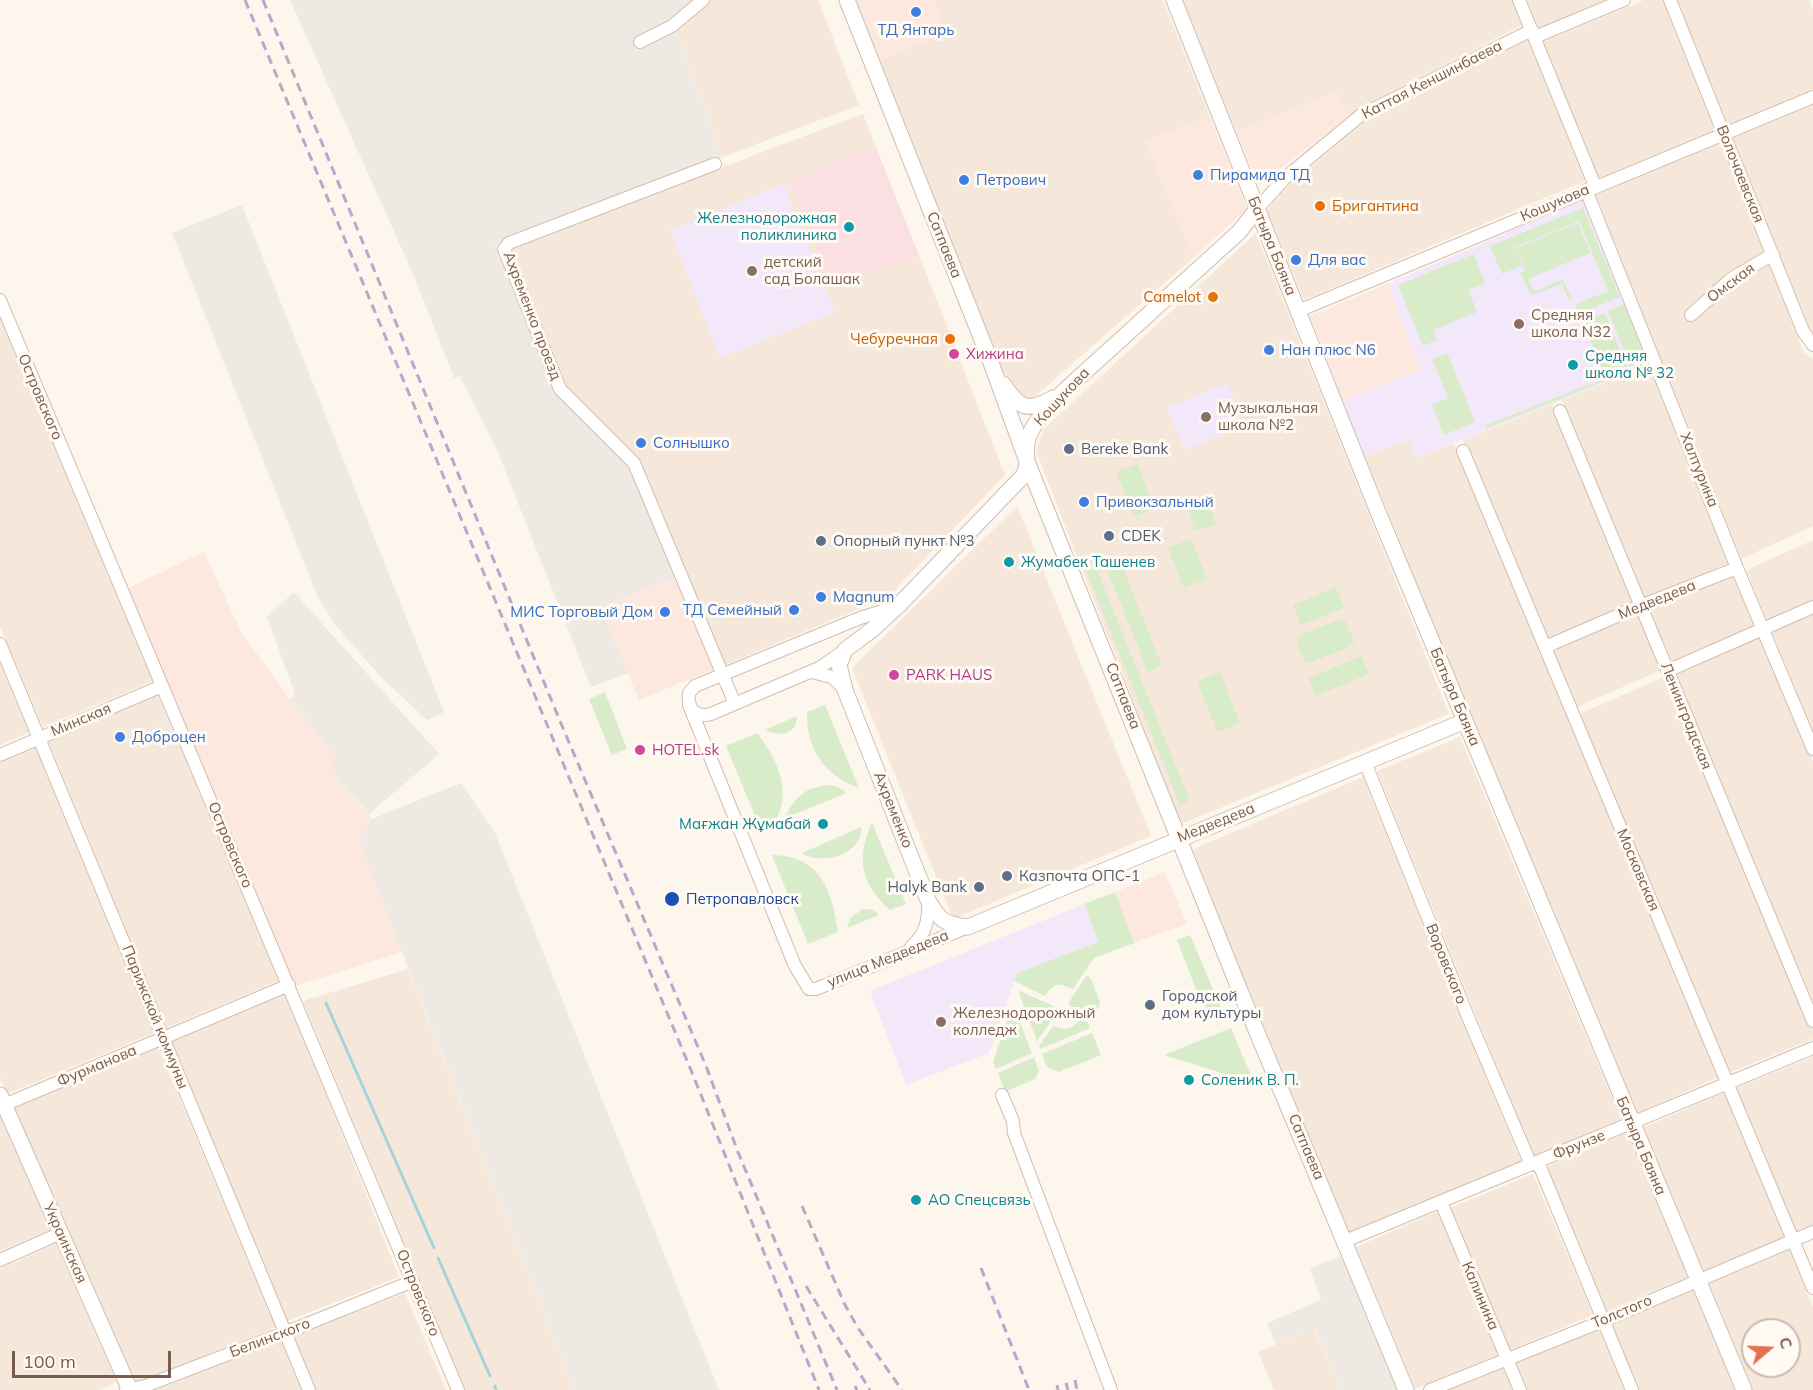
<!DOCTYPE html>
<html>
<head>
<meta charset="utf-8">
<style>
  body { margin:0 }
  #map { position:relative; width:1813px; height:1390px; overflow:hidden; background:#fdf6ec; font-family:Mulish,sans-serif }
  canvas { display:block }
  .north { position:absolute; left:1741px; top:1318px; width:60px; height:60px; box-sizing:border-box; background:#fffaf3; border:2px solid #cabbb1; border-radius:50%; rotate:71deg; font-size:16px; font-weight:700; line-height:24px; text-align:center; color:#7a5c4d }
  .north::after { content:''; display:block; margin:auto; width:21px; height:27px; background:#e76f51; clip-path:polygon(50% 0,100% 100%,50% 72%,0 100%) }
  .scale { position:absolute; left:12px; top:1351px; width:159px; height:27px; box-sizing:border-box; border:3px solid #7a5c4d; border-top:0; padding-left:8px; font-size:18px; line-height:21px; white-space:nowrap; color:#7a5c4d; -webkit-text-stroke:4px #fffaf3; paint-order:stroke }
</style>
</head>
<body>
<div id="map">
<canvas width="1813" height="1390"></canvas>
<div class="north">С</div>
<div class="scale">100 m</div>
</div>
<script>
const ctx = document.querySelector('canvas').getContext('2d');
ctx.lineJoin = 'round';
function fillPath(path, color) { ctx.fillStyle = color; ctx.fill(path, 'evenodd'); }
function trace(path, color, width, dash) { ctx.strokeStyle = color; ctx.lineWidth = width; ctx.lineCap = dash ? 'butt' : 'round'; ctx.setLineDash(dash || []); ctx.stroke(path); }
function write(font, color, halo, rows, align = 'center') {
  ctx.font = font + ' Mulish,sans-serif'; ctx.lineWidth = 6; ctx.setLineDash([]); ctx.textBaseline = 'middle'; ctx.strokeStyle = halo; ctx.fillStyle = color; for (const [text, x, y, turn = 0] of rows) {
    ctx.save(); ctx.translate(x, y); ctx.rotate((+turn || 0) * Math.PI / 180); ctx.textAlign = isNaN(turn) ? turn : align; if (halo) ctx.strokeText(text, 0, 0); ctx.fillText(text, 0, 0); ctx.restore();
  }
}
const residential = new Path2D(`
  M 694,0 L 818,0 L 859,105 L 723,157 L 671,19 Z
  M 933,0 L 1163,0 L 1210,117 L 1145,141 L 1194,257 L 1032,399 L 1023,397 L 1002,370 L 879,60 L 946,33 Z
  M 1183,0 L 1512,0 L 1522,25 L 1357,109 L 1348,116 L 1337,92 L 1236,132 Z
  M 1526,0 L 1608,0 L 1538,29 Z
  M 1644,0 L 1664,0 L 1717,129 L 1599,178 L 1543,42 Z
  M 1676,0 L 1809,0 L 1813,9 L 1813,89 L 1728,125 Z
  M 1528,40 L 1585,181 L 1304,300 L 1267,210 L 1288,186 L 1365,122 Z
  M 1813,103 L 1813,338 L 1732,137 Z
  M 863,114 L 876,147 L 791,182 L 833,288 L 919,255 L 1005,475 L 889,596 L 725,665 L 640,461 L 563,386 L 508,248 Z
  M 1719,142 L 1765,252 L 1804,353 L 1813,359 L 1813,526 L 1741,559 L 1594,196 Z
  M 1256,233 L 1449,714 L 1181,824 L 1036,451 L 1044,429 Z
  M 0,307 L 153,681 L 43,727 L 0,626 Z
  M 1652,364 L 1729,563 L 1644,599 L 1562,400 Z
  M 1552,404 L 1633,604 L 1546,641 L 1463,440 Z
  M 1409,439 L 1416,458 L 1454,443 L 1719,1077 L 1637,1113 L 1471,717 L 1365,456 Z
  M 1017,506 L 1151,836 L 953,919 L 852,668 Z
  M 1813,540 L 1813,601 L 1768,622 L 1746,570 Z
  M 1734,574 L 1756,626 L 1670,665 L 1647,608 Z
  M 1638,612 L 1661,670 L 1575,708 L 1551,651 Z
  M 1813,613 L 1813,733 L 1771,630 Z
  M 1760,635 L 1813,762 L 1813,1007 L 1673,674 Z
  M 0,662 L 30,732 L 0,745 Z
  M 1664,677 L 1813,1031 L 1813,1039 L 1729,1073 L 1577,715 Z
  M 158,695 L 280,980 L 166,1028 L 49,742 Z
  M 1460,737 L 1621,1119 L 1533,1156 L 1377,771 Z
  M 36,748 L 154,1033 L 7,1094 L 0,1078 L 0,763 Z
  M 1363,777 L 1521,1162 L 1349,1233 L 1191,850 Z
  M 408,969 L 574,1390 L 465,1390 L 303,1001 Z
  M 286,994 L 399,1277 L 285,1322 L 171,1041 Z
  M 158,1047 L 276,1327 L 135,1384 L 12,1109 Z
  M 1813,1057 L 1813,1226 L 1796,1233 L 1736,1088 Z
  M 1725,1092 L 1785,1238 L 1701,1272 L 1642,1128 Z
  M 0,1116 L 51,1229 L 0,1251 Z
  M 1627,1132 L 1688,1277 L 1606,1311 L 1547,1167 Z
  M 1533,1174 L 1593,1315 L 1510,1350 L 1450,1208 Z
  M 1439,1211 L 1498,1355 L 1415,1389 L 1356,1247 Z
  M 56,1244 L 117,1382 L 99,1390 L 0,1390 L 0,1269 Z
  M 1789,1249 L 1813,1307 L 1813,1390 L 1752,1390 L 1706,1284 ZM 1753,1330 L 1789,1330 L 1789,1366 L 1753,1366 Z
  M 1693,1288 L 1737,1390 L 1638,1390 L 1611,1324 Z
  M 405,1293 L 446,1390 L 315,1390 L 293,1336 Z
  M 1314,1328 L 1341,1390 L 1274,1390 L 1258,1352 Z
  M 1599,1329 L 1625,1390 L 1527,1390 L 1515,1363 Z
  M 281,1341 L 302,1390 L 154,1390 Z
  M 1504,1368 L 1513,1390 L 1448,1390 Z`);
const commercial = new Path2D(`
  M 855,0 L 933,0 L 946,33 L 879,60 Z
  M 1337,92 L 1348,116 L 1260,185 L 1236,132 Z
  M 1210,117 L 1247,209 L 1194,257 L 1145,141 Z
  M 1387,284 L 1421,370 L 1343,401 L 1310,316 Z
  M 204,552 L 241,632 L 290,699 L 335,755 L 332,768 L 336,778 L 372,819 L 358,840 L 402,952 L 295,986 L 128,588 Z
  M 676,576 L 715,669 L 639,700 L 600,608 Z
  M 1165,872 L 1187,924 L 1134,943 L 1115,892 Z`);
const industrial = new Path2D(`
  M 290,0 L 694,0 L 671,19 L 723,157 L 495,245 L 554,391 L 631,469 L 676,576 L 601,608 L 628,673 L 591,687 L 497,450 L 460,376 L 454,378 L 414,276 Z
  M 242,205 L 444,712 L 427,720 L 381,677 L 337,627 L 318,598 L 172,233 Z
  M 294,592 L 439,754 L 369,814 L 336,778 L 332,768 L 335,755 L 290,699 L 295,694 L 267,617 Z
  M 461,783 L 495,833 L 719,1390 L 574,1390 L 358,840 L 372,819 Z
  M 1341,1256 L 1397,1390 L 1341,1390 L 1315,1328 L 1276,1344 L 1267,1323 L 1321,1300 L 1310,1268 Z`);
const education = new Path2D(`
  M 784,184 L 835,312 L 720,358 L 670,230 Z
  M 1584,200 L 1652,364 L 1416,458 L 1408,439 L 1365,456 L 1343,401 L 1421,370 L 1387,284 Z
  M 1228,383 L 1245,426 L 1184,450 L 1167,408 Z
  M 1084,904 L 1098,942 L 1017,973 L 989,1053 L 906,1085 L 870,991 Z`);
const medical = new Path2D(`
  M 876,147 L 919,255 L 833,288 L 790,182 Z`);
const green = new Path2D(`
  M 1583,208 L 1620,297 L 1579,314 L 1576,304 L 1608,291 L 1579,221 L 1515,247 L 1522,266 L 1502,274 L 1490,246 Z
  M 1578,223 L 1590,253 L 1528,279 L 1533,290 L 1536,291 L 1563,279 L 1572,300 L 1569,301 L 1562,284 L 1531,295 L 1520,273 L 1524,271 L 1526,273 L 1516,248 Z
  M 1474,254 L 1485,283 L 1468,290 L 1477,312 L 1434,330 L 1437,340 L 1423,346 L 1398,285 Z
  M 1624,304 L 1646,360 L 1630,366 L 1608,311 Z
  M 1605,313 L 1627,368 L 1605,377 L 1583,322 Z
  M 1447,353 L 1475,422 L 1444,435 L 1432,405 L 1448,398 L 1432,359 Z
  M 1647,362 L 1648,364 L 1487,428 L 1486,425 Z
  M 1137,464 L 1155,508 L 1134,517 L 1116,472 Z
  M 1206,495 L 1216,524 L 1195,531 L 1185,502 Z
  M 1191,539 L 1207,579 L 1184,588 L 1168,548 Z
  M 1119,558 L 1162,666 L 1148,672 L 1105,564 Z
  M 1096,567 L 1190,801 L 1180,805 L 1086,571 Z
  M 1336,587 L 1344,608 L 1301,625 L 1293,605 Z
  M 1340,619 L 1346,622 L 1354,641 L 1351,646 L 1310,663 L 1304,660 L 1297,643 L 1298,636 Z
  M 1361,656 L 1369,674 L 1316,696 L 1309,678 Z
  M 1220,672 L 1240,723 L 1217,732 L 1197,681 Z
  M 605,692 L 627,749 L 612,755 L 589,699 Z
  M 825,705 L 859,788 C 825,776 806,749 807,712 Z
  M 797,716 C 797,735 779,737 765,730 Z
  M 757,733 C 781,763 798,805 763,835 L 726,746 Z
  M 831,785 L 838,787 L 847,793 L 785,818 C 794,797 807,786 831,785 Z
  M 872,823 L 906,904 L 890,910 C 860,883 856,859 872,823 Z
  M 861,827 C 864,855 820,866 802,853 Z
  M 772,855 C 821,856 832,890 838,932 L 808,944 Z
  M 1115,892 L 1134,943 L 1094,958 L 1073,989 C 1057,983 1055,982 1045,996 L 1014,981 L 1017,973 L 1098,942 L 1084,904 Z
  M 863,909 L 874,910 L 879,915 L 847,928 L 851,917 Z
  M 1190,935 L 1226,1019 L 1202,1005 L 1177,940 Z
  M 1086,976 L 1090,977 L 1100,1002 L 1097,1012 L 1086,1016 L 1071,1008 L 1069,1002 Z
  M 1018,990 L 1053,1006 L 1056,1014 L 1037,1041 Z
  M 1014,1008 L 1032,1053 L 996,1069 L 993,1062 L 1011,1009 Z
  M 1080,1019 L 1088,1023 L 1090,1028 L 1040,1049 L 1039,1046 L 1053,1026 C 1066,1030 1071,1031 1080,1019 Z
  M 1231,1028 L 1254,1083 L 1164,1055 Z
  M 1092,1033 L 1101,1055 L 1059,1072 L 1047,1067 L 1042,1054 Z
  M 1034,1057 L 1039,1071 L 1035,1079 L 1005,1092 L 998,1073 Z`);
const stream = new Path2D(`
  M 326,1003 L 434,1248
  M 438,1258 L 490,1376
  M 495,1386 L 496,1390`);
const minor = new Path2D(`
  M 1519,0 L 1595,186
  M 1670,0 L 1803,331 L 1813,345
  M 1535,37 L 1624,0
  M 640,42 L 672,26 L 703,0
  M 715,164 L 509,243 L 504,249 L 560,389 L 634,463 L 735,704
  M 1586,190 L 1737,568 L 1813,749
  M 1257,209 L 1286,177 L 1361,115 L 1532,30
  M 0,300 L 458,1390
  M 1298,311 L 1813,97
  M 1691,315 L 1731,279 L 1773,254
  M 1560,411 L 1813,1021
  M 1463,451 L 1813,1288
  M 0,644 L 309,1390
  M 1545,647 L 1640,606 L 1737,568
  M 844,651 L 819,668 L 711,714 C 696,718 687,709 689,693 L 695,686 L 860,618 L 895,607
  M 1667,671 L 1813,607
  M 811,672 L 832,677 L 845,689
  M 689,705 L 795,966 L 809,989 L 816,989 L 968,927
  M 0,755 L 162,686
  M 1365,762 L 1466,1012 L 1531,1165
  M 911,947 C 926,934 929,920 928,901
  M 1002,1095 L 1013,1121 L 1014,1133 L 1111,1390
  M 4,1105 L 289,985
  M 1538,1162 L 1632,1390
  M 1441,1202 L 1520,1390
  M 1345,1241 L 1813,1048
  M 0,1260 L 61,1233
  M 126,1390 L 145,1386 L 302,1326 L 413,1281
  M 1430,1390 L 1603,1321 L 1813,1232`);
const tertiary = new Path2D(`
  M 847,0 L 990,360 L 1028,464 L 1249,1013 L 1406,1390
  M 1174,0 L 1378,512 L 1744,1390
  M 1257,209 L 1239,232 L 1063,392 C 1051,406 1030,424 1027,443 C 1025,455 1030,465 1023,476 L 899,605 L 873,629 L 845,650 L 839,665 L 845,690 L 928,900 C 939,920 944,924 968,927 L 1465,721
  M 1003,384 C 1019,408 1027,413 1053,398
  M 0,1095 L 130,1390`);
const rail = new Path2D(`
  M 245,0 L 693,1075 L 819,1390
  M 263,0 L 560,721 L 706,1066 L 738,1152 L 837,1390
  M 802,1206 L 845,1305 L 858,1328 L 902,1390
  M 981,1268 L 1029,1390
  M 806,1286 L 870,1390
  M 1075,1380 L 1077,1390
  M 1066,1383 L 1068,1390
  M 1057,1385 L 1058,1390
  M 855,1386 L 857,1390`);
const markers = [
  [916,12,6,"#3f7fe0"],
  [1198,175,6,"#3f7fe0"],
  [964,180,6,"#3f7fe0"],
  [1320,206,6,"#e8710a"],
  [849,227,6,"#0f9aa8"],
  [1296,260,6,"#3f7fe0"],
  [752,271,6,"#8d6e63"],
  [1213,297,6,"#e8710a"],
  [1519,324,6,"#8d6e63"],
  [950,339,6,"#e8710a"],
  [1269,350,6,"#3f7fe0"],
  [954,354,6,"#d1479c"],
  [1573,365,6,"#0f9aa8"],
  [1206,417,6,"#8d6e63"],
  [641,443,6,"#3f7fe0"],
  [1069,449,6,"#5c6f8a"],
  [1084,502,6,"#3f7fe0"],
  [1109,536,6,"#5c6f8a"],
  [821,541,6,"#5c6f8a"],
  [1009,562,6,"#0f9aa8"],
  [821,597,6,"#3f7fe0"],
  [794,610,6,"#3f7fe0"],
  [665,612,6,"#3f7fe0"],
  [894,675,6,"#d1479c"],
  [120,737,6,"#3f7fe0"],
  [640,750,6,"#d1479c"],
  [823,824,6,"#0f9aa8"],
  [1007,876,6,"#5c6f8a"],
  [979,887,6,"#5c6f8a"],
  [672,899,8,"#1a4fb4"],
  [1150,1005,6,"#5c6f8a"],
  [941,1022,6,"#8d6e63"],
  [1189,1080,6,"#0f9aa8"],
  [916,1200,6,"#0f9aa8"]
];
const shopNames = [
  ["ТД Янтарь",916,30,"center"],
  ["Пирамида ТД",1210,175],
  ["Петрович",976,180],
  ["Для вас",1308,260],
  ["Нан плюс N6",1281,350],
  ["Солнышко",653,443],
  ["Привокзальный",1096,502],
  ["Magnum",833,597],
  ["ТД Семейный",782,610,"right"],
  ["МИС Торговый Дом",653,612,"right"],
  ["Доброцен",132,737]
];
const streetNames = [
  ["Каттая Кеншинбаева",1432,80,-27],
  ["Волочаевская",1740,174,68],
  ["Кошукова",1555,203,-23],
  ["Сатпаева",944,245,68],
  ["Батыра Баяна",1272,246,68],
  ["Омская",1731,283,-37],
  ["Ахременко проезд",532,316,69],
  ["Островского",40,397,67],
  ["Кошукова",1062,397,-47],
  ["Халтурина",1699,470,68],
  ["Медведева",1657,600,-22],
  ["Сатпаева",1123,696,68],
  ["Батыра Баяна",1455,697,67],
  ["Ленинградская",1686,716,68],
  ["Минская",81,720,-23],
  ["Ахременко",893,810,68],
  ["Медведева",1216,823,-22],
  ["Островского",230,845,67],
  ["Московская",1638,870,67],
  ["улица Медведева",888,959,-22],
  ["Воровского",1446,964,68],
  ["Парижской коммуны",155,1017,68],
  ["Фурманова",97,1066,-23],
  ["Фрунзе",1579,1145,-22],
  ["Батыра Баяна",1641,1146,67],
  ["Сатпаева",1306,1147,67],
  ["Украинская",65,1243,66],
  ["Островского",418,1293,68],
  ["Калинина",1480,1296,67],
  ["Толстого",1622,1312,-23],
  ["Белинского",270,1338,-21]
];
const foodNames = [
  ["Бригантина",1332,206,"left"],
  ["Camelot",1201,297],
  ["Чебуречная",938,339]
];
const cultureNames = [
  ["Железнодорожная",837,218,"right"],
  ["поликлиника",837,235,"right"],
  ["Средняя",1585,356],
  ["школа № 32",1585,373],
  ["Жумабек Ташенев",1021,562],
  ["Мағжан Жұмабай",811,824,"right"],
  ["Соленик В. П.",1201,1080],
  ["АО Спецсвязь",928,1200]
];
const educationNames = [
  ["детский",764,262],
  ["сад Болашак",764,279],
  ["Средняя",1531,315],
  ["школа N32",1531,332],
  ["Музыкальная",1218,408],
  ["школа №2",1218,425],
  ["Железнодорожный",953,1013],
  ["колледж",953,1030]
];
const hotelNames = [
  ["Хижина",966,354],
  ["PARK HAUS",906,675],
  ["HOTEL.sk",652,750]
];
const serviceNames = [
  ["Bereke Bank",1081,449],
  ["CDEK",1121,536],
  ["Опорный пункт №3",833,541],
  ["Казпочта ОПС-1",1019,876],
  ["Halyk Bank",967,887,"right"],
  ["Городской",1162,996],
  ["дом культуры",1162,1013]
];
const transitNames = [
  ["Петропавловск",686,899]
];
fillPath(residential, '#f5e8da');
fillPath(commercial, '#fde8e0');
fillPath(industrial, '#efe9e4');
fillPath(education, '#f3e8fa');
fillPath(medical, '#fbdfe3');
fillPath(green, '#d8ecc9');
trace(stream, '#a5d3da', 3);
trace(minor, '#d1beb0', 14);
trace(tertiary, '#d1beb0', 17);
trace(minor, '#fff', 12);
trace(tertiary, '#fff', 15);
trace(rail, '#b9a8c9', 3, [9, 6]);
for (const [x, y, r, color] of markers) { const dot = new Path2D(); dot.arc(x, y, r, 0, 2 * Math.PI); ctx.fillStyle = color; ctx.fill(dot); trace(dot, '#fffaf3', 2); }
write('15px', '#366cbe', '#fffaf3', shopNames, 'left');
write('15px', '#7a5c4d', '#fffaf3', streetNames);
write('15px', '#c56008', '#fffaf3', foodNames, 'right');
write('15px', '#0d838f', '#fffaf3', cultureNames, 'left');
write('15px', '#785e54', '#fffaf3', educationNames, 'left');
write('15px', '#b23c85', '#fffaf3', hotelNames, 'left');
write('15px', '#4e5e75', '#fffaf3', serviceNames, 'left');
write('15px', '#164399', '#fffaf3', transitNames, 'left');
</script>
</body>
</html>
